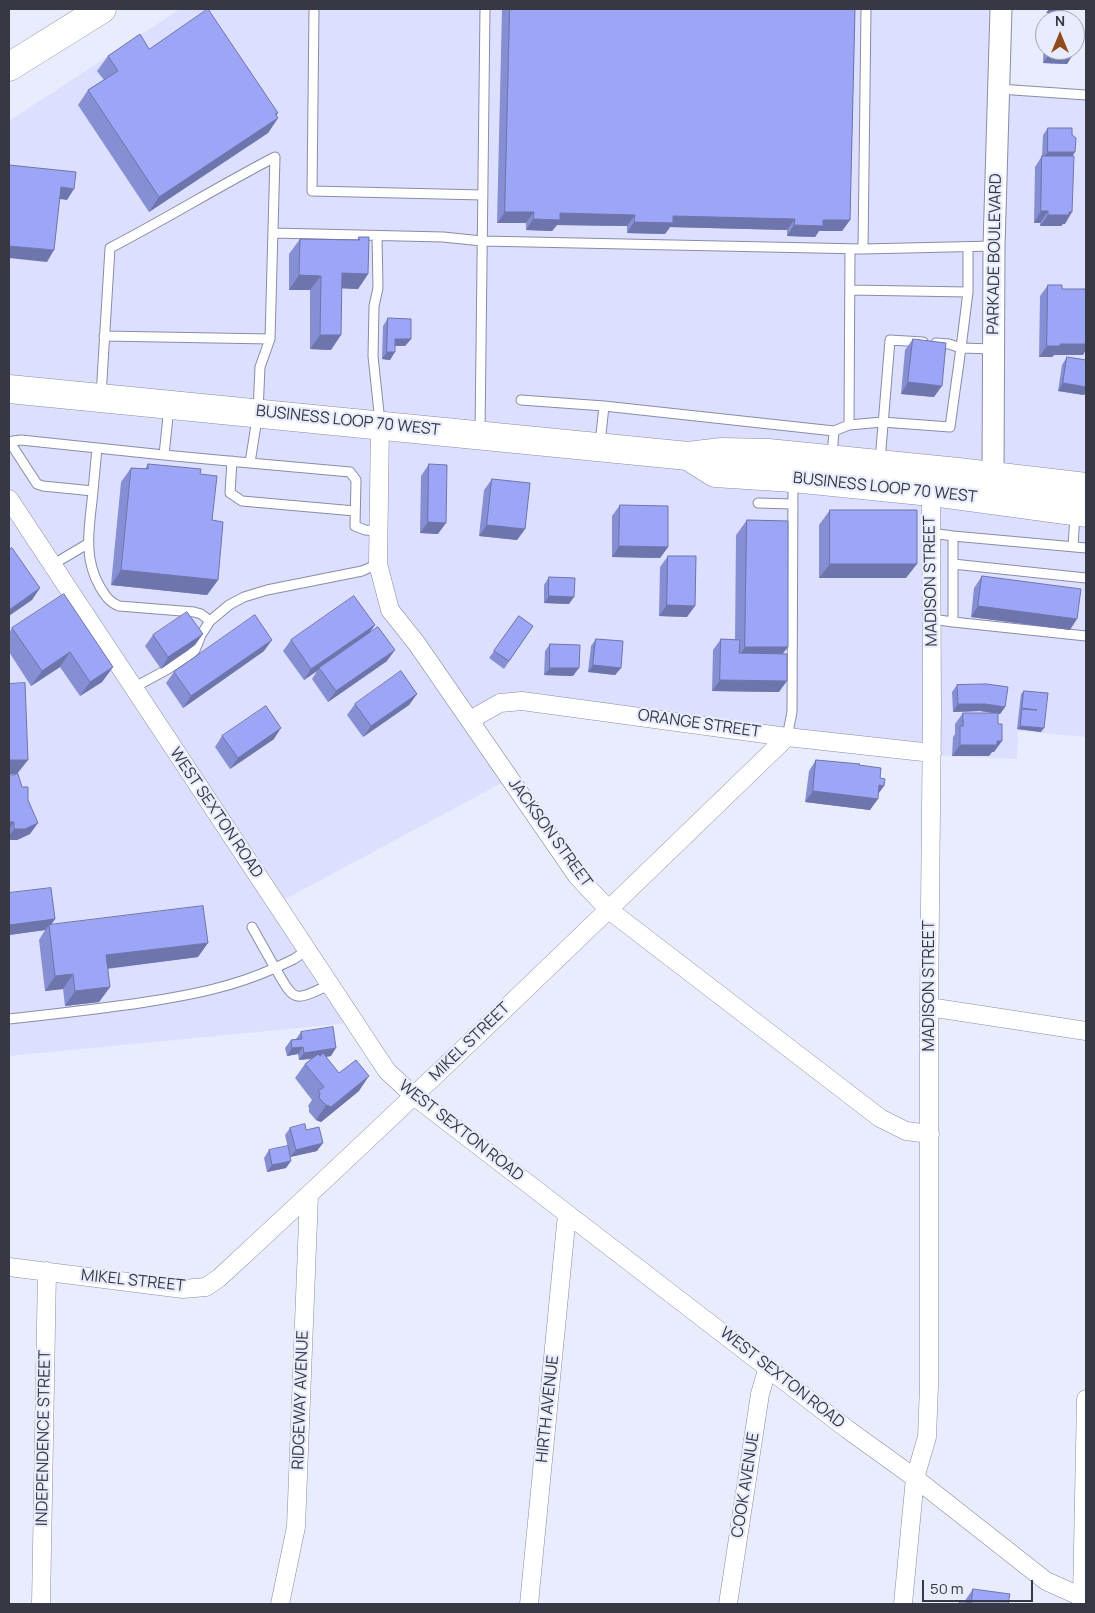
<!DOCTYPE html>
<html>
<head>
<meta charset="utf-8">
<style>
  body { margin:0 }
  #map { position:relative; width:1095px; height:1613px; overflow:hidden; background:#e9ecfd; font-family:Manrope,sans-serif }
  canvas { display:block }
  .frame { position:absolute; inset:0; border:10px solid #363844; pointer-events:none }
  .north { position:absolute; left:1035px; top:10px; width:50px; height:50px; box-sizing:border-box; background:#e9ecfd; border:1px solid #a1a4b3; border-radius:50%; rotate:0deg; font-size:14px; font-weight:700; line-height:20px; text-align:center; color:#363844 }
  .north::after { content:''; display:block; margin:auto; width:18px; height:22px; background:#8e4b1b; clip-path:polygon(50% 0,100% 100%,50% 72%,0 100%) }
  .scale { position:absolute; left:922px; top:1580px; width:111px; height:22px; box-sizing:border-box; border:2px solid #363844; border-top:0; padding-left:6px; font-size:15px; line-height:18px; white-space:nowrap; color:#363844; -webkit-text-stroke:4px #e9ecfd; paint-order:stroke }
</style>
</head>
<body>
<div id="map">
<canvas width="1095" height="1613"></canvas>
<div class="frame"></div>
<div class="north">N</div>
<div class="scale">50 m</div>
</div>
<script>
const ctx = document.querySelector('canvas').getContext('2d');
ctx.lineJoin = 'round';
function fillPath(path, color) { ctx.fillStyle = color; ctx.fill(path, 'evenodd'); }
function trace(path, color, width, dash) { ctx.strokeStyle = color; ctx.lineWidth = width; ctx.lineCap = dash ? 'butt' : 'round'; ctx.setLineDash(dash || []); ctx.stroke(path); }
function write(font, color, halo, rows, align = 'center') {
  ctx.font = font + ' Manrope,sans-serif'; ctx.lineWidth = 4.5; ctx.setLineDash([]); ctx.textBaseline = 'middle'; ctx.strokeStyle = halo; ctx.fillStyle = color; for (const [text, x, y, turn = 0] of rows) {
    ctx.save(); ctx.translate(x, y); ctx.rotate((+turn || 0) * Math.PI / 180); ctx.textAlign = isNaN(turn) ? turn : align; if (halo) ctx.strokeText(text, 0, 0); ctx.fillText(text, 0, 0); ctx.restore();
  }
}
const built = new Path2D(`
  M 180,9 L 1002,9 L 1000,88 L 1086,94 L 1086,737 L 1018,731 L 1017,759 L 942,756 L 522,702 L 471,720 L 511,778 L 278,903 L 351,1023 L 9,1056 L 9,121 Z`);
const service = new Path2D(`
  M 314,9 L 312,191 L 483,195
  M 999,89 L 1086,95
  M 273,233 L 443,237 L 482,241 L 863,249 L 994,246
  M 377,236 L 378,288 L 374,306 L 373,356 L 380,422
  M 863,249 L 866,9
  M 850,290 L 968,292
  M 104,336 L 270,339
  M 936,343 L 949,344 L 961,348 L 968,292 L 968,247
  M 101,396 L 110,248 C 166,219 219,186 275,157 L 270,339 L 260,367 L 258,412 L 250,463 L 164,455 L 169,407
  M 521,400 L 604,406
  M 849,425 L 882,422 L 950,427 L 961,348 L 993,349
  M 480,432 L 485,9
  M 600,444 L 604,406 L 834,431
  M 97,448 L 93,491 L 43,486 L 37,484 L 11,444 L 13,441 L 21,440 L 164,455
  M 832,456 L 834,431 L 849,425 L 850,249
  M 232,461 L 230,493 L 242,501 L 355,511
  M 880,461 L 890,340 L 923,342
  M 250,463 L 350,472 L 356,480 L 355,526 L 365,530 L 378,531
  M 93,491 C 90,525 82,556 100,587 C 105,595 109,602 119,606 L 194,612 L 201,614 L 210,621
  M 758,503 L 792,504
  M 931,533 L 953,536 L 1086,548
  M 953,536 L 953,564 L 1086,578
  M 1073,547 L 1075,514
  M 52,565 L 89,543
  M 932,619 L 953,622 L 953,564
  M 953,622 L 1086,636
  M 133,688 L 168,669 L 191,654 L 195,650 L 201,635 L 210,621 L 229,605 L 244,597 L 267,590 L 362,571 L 378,564
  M 787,737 L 792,712 L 793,481
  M 307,950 L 294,959 L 275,968 C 295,1002 293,1002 329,985
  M 9,1019 C 55,1014 100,1009 146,1002 C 191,995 233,987 275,968 L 252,927`);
const minor = new Path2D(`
  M 380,425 L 378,564 L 390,610 L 417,644 L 577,876 L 609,910 L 880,1118 L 906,1131 L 930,1134
  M 9,499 L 387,1071 L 414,1096 L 847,1429 L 915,1478 L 1046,1581 L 1086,1599
  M 470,720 L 500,703 L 522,701 L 787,737 L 932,753
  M 929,1007 L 1086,1031
  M 9,1267 L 183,1289 L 206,1287 L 219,1278 C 411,1101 599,919 787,737
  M 1082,1599 L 1086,1399
  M 41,1604 L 47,1271
  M 280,1604 L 296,1527 L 309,1195
  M 529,1604 L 567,1214
  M 728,1604 L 760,1394 L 768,1367
  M 903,1604 L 915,1478 L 927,1437 L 929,1386 L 929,1007 L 932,712 L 931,492`);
const tertiary = new Path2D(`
  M 991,492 L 993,476 L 994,246 L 1001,9`);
const primary = new Path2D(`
  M 9,389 L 688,456 L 722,452 L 768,453 L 958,472 L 1086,487
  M 688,456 L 715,473 L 793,478 L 931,492 L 1086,513`);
const motorway = new Path2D(`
  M 9,67 L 102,9`);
const wall = new Path2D(`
  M 502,9 L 855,9 L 850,220 L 842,231 L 819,231 L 815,237 L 787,236 L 787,230 L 670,227 L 665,234 L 627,233 L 627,226 L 557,225 L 552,231 L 526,230 L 526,223 L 497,223 Z
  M 1045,32 L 1045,50 L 1072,50 L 1072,56 L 1067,64 L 1043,63 L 1044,34 Z
  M 149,49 L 276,115 L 278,118 L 268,133 L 149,212 L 78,105 L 88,90 L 104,80 L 97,71 L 108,56 Z
  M 1048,128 L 1073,156 L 1065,224 L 1063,224 L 1061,226 L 1040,226 L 1040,223 L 1034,223 L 1035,167 L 1042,156 L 1043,135 Z
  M 359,237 L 368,274 L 358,289 L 342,288 L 331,350 L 310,349 L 310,290 L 289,290 L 289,254 L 300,239 L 357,240 Z
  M 1048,285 L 1062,289 L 1083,355 L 1054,355 L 1052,357 L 1039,357 L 1040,296 Z
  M 388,318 L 411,339 L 405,346 L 395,346 L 390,360 L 382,359 L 383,326 Z
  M 913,339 L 934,397 L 901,394 L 905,350 Z
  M 1067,357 L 1086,360 L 1086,392 L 1084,395 L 1058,391 L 1062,365 Z
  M 148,464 L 200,474 L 212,520 L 218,580 L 207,595 L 111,585 L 121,482 L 131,468 L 145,469 Z
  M 429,464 L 438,534 L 420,533 L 421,476 Z
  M 492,479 L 525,529 L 517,540 L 479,536 L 484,490 Z
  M 620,505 L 668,547 L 660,558 L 612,557 L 612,516 Z
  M 830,510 L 906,578 L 819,578 L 819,525 Z
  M 747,520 L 782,654 L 779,692 L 712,691 L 713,650 L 721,639 L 735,640 L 736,535 Z
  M 668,556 L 687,617 L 659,616 L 660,567 Z
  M 982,576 L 1070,630 L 971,617 L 974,588 Z
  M 549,577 L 569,604 L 544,603 L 544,585 Z
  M 519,616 L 533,626 L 504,669 L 489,658 Z
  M 375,625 L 369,633 L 387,661 L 328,702 L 312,679 L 317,671 L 304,680 L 283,651 L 291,640 Z
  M 12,628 L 113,667 L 102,682 L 80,696 L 60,667 L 31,686 L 9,652 L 9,633 Z
  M 153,635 L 195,645 L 161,669 L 145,646 Z
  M 596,639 L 621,668 L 615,675 L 588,672 L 591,646 Z
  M 550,644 L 573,676 L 544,675 L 545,651 Z
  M 264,651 L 183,708 L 166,683 L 174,672 Z
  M 957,685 L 1005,707 L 1000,714 L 998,714 L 994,752 L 992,752 L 989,756 L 952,756 L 953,737 L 955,734 L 955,724 L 963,713 L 994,713 L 980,711 L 953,712 L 952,692 Z
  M 1024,691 L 1041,732 L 1017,729 L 1021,694 Z
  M 417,694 L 409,705 L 363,737 L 347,715 L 355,704 Z
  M 222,736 L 274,739 L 230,769 L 215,747 Z
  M 816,760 L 859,765 L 878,793 L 870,810 L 805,802 L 809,771 Z
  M 9,777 L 28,800 L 30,834 L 17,840 L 9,840 Z
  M 9,893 L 55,919 L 51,925 L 198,957 L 107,969 L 110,987 L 99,1002 L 65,1006 L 63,989 L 45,991 L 39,940 L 45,930 L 9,935 Z
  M 301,1032 L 331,1056 L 326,1057 L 339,1073 L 359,1091 L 321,1122 L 316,1120 L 309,1112 L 309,1108 L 308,1106 L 312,1100 L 295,1078 L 305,1064 L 312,1059 L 299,1060 L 298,1054 L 287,1056 L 285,1048 L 291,1040 L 296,1039 Z
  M 290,1128 L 306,1130 L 317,1151 L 290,1157 L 285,1135 Z
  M 269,1150 L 286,1168 L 267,1172 L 264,1158 Z
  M 973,1589 L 1008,1604 L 958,1604 L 960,1601 L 964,1602 Z`);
const shadedWall = new Path2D(`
  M 1049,9 L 1064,9 L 1061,13 L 1046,13 Z
  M 1048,56 L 1072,56 L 1067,64 L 1043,63 Z
  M 278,113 L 270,124 L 278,118 L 268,133 L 149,212 L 159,197 Z
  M 1048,152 L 1075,152 L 1070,160 L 1042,159 Z
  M 61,187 L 74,189 L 67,200 L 53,198 Z
  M 1041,211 L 1048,211 L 1040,223 L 1034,223 Z
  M 505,212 L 534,212 L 526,223 L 497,223 Z
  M 1069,212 L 1072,212 L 1065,224 L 1063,224 L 1061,226 L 1040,226 L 1048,215 Z
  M 560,213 L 635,215 L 627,226 L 557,225 L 552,231 L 526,230 L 533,219 Z
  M 673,216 L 795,219 L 787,230 L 670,227 L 665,234 L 627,233 L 634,222 Z
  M 823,220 L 850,220 L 842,231 L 819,231 L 815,237 L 787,236 L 794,225 Z
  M 9,246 L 54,250 L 47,262 L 9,258 Z
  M 342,273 L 368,274 L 358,289 L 332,288 Z
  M 299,275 L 321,276 L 310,290 L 289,290 Z
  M 320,335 L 341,335 L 331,350 L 310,349 Z
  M 395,339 L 411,339 L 405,346 L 390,346 Z
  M 1060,344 L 1086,344 L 1086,350 L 1083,355 L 1054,355 L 1052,357 L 1039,357 L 1047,346 Z
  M 387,352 L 395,352 L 390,360 L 382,359 Z
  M 908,382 L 942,386 L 934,397 L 901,394 Z
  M 1063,383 L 1086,387 L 1086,392 L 1084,395 L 1058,391 Z
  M 428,522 L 446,523 L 438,534 L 420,533 Z
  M 487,525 L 525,529 L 517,540 L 479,536 Z
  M 619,546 L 668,547 L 660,558 L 612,557 Z
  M 830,564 L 917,564 L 906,578 L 819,578 Z
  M 121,570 L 218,580 L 207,595 L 111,585 Z
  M 40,588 L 32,600 L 9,616 L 9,610 Z
  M 549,596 L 574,597 L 569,604 L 544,603 Z
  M 667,605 L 695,606 L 687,617 L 659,616 Z
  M 978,606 L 1077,619 L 1070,630 L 971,617 Z
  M 375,625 L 367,636 L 319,668 L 317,671 L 304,680 L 311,669 Z
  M 203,634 L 195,645 L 161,669 L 168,657 Z
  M 272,640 L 264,651 L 183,708 L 191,696 Z
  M 745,647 L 788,647 L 777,661 L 735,662 Z
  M 395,650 L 387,661 L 328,702 L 336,691 Z
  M 70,652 L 60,667 L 31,686 L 42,671 Z
  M 593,665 L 621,668 L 615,675 L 588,672 Z
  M 113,667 L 102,682 L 80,696 L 90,682 Z
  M 550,668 L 579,668 L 573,676 L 544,675 Z
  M 720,680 L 787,681 L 779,692 L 712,691 Z
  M 417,694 L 409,705 L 363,737 L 371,726 Z
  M 958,704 L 985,704 L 1005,707 L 1000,714 L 980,711 L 953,712 Z
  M 1020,726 L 1044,728 L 1041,732 L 1017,729 Z
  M 281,728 L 274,739 L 230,769 L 238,758 Z
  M 997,741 L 1002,741 L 994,752 L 992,752 L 989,756 L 952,756 L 960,745 Z
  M 9,760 L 28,760 L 17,774 L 9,775 Z
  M 879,785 L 884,786 L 876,797 Z
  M 813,791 L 878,799 L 870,810 L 805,802 Z
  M 9,822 L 14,822 L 9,829 Z
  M 38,823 L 30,834 L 17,840 L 9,840 L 9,836 L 14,829 Z
  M 55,919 L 49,927 L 49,925 L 45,930 L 9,935 L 9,925 Z
  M 208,943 L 198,957 L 95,970 L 106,955 Z
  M 73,974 L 63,989 L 45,991 L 55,976 Z
  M 110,987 L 99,1002 L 65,1006 L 75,991 Z
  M 303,1047 L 298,1054 L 287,1056 L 292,1048 Z
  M 336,1048 L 331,1056 L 299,1060 L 304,1053 Z
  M 369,1076 L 359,1091 L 321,1122 L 316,1120 L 326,1105 Z
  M 323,1143 L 317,1151 L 290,1157 L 296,1150 Z
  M 291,1161 L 286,1168 L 267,1172 L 272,1165 Z`);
const building = new Path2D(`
  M 208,9 L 278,113 L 275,114 L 278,118 L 159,197 L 88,90 L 118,71 L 108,56 L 140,34 L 149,49 Z
  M 510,9 L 855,9 L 850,220 L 823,220 L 823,226 L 794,225 L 795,219 L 673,216 L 673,223 L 634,222 L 635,215 L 560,213 L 560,220 L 533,219 L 534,212 L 505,212 Z
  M 1048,50 L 1072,50 L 1072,56 L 1048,56 Z
  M 1048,128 L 1072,128 L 1072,135 L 1076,138 L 1075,152 L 1048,152 Z
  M 1042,156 L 1074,156 L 1072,212 L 1069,212 L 1069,215 L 1048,215 L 1048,211 L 1041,211 Z
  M 9,165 L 76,172 L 74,189 L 61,187 L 54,250 L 9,246 Z
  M 359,237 L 369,237 L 368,274 L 342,273 L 341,335 L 320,335 L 321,276 L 299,275 L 300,239 L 359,240 Z
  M 1048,285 L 1062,285 L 1062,289 L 1086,289 L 1086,344 L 1060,344 L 1060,346 L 1047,346 Z
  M 388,318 L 411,319 L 411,339 L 395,339 L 395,352 L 387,352 Z
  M 913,339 L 946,343 L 942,386 L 908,382 Z
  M 1067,357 L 1086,360 L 1086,387 L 1063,383 Z
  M 148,464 L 201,469 L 200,474 L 217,476 L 212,520 L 223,522 L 218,580 L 121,570 L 131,468 L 148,469 Z
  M 429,464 L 447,465 L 446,523 L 428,522 Z
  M 492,479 L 530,483 L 525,529 L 487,525 Z
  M 620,505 L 668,506 L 668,547 L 619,546 Z
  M 830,510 L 917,510 L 917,564 L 830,564 Z
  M 747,520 L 788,521 L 788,647 L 745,647 Z
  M 12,548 L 40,588 L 9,610 L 9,550 Z
  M 668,556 L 696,556 L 695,606 L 667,605 Z
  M 982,576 L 1081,589 L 1077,619 L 978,606 Z
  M 549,577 L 575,578 L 574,597 L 549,596 Z
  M 64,594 L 113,667 L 90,682 L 70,652 L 42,671 L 12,628 Z
  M 354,596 L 375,625 L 311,669 L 291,640 Z
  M 187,612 L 203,634 L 168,657 L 153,635 Z
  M 255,615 L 272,640 L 191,696 L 174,672 Z
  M 519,616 L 533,626 L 509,661 L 494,651 Z
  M 378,627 L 395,650 L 336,691 L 319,668 Z
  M 596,639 L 623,641 L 621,668 L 593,665 Z
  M 721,639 L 740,640 L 739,653 L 787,654 L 787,681 L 720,680 Z
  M 550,644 L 580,645 L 579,668 L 550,668 Z
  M 401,671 L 417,694 L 371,726 L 355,704 Z
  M 25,683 L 28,760 L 9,760 L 9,684 Z
  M 987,684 L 1008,687 L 1005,707 L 985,704 L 958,704 L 957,685 Z
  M 1024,691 L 1048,693 L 1044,728 L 1020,726 L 1022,709 L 1037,710 L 1022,708 Z
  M 266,706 L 281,728 L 238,758 L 222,736 Z
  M 963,713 L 998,713 L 998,724 L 1002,724 L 1002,741 L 997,741 L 997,745 L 960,745 L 960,726 L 963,726 Z
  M 816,760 L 860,764 L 859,765 L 881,768 L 880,778 L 885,779 L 884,786 L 879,785 L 878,799 L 813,791 Z
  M 18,774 L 22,787 L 28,787 L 28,800 L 38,823 L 25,829 L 14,829 L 14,822 L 9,822 L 9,777 Z
  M 51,888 L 55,919 L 9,925 L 9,893 Z
  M 203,906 L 208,943 L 106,955 L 110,987 L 75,991 L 73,974 L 55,976 L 49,925 Z
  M 333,1027 L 336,1048 L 304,1053 L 303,1047 L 292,1048 L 291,1040 L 302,1039 L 301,1032 Z
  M 323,1053 L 339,1073 L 356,1060 L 369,1076 L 331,1107 L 326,1105 L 319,1098 L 320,1093 L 318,1091 L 324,1087 L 305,1064 L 318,1054 L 320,1056 Z
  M 305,1124 L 306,1130 L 319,1127 L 323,1143 L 296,1150 L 290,1128 Z
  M 288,1146 L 291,1161 L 272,1165 L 269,1150 Z
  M 973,1589 L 1010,1594 L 1008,1604 L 960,1604 L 960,1601 L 971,1603 Z`);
const streetNames = [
  ["PARKADE BOULEVARD",995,254,-89],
  ["BUSINESS LOOP 70 WEST",348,421,6],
  ["BUSINESS LOOP 70 WEST",885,488,6],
  ["MADISON STREET",931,581,-91],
  ["ORANGE STREET",699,724,8],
  ["WEST SEXTON ROAD",216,813,56],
  ["JACKSON STREET",550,833,54],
  ["MADISON STREET",930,986,-90],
  ["MIKEL STREET",470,1042,-44],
  ["WEST SEXTON ROAD",461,1131,38],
  ["MIKEL STREET",133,1281,6],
  ["WEST SEXTON ROAD",782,1378,38],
  ["RIDGEWAY AVENUE",301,1400,-88],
  ["HIRTH AVENUE",548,1409,-84],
  ["INDEPENDENCE STREET",44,1438,-89],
  ["COOK AVENUE",746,1485,-81]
];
fillPath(built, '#dce0fe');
trace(service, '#888ca7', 11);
trace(minor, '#888ca7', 19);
trace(tertiary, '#888ca7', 23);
trace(primary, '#888ca7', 29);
trace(motorway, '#888ca7', 29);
trace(service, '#fff', 9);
trace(minor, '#fff', 18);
trace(tertiary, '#fff', 21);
trace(primary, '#fff', 28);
trace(motorway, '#fff', 28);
fillPath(wall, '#878fd4');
fillPath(shadedWall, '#6e74ac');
fillPath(building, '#9da6f6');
trace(building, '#6e74ac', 1);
write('16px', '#363844', '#e9ecfd', streetNames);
</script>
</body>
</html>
